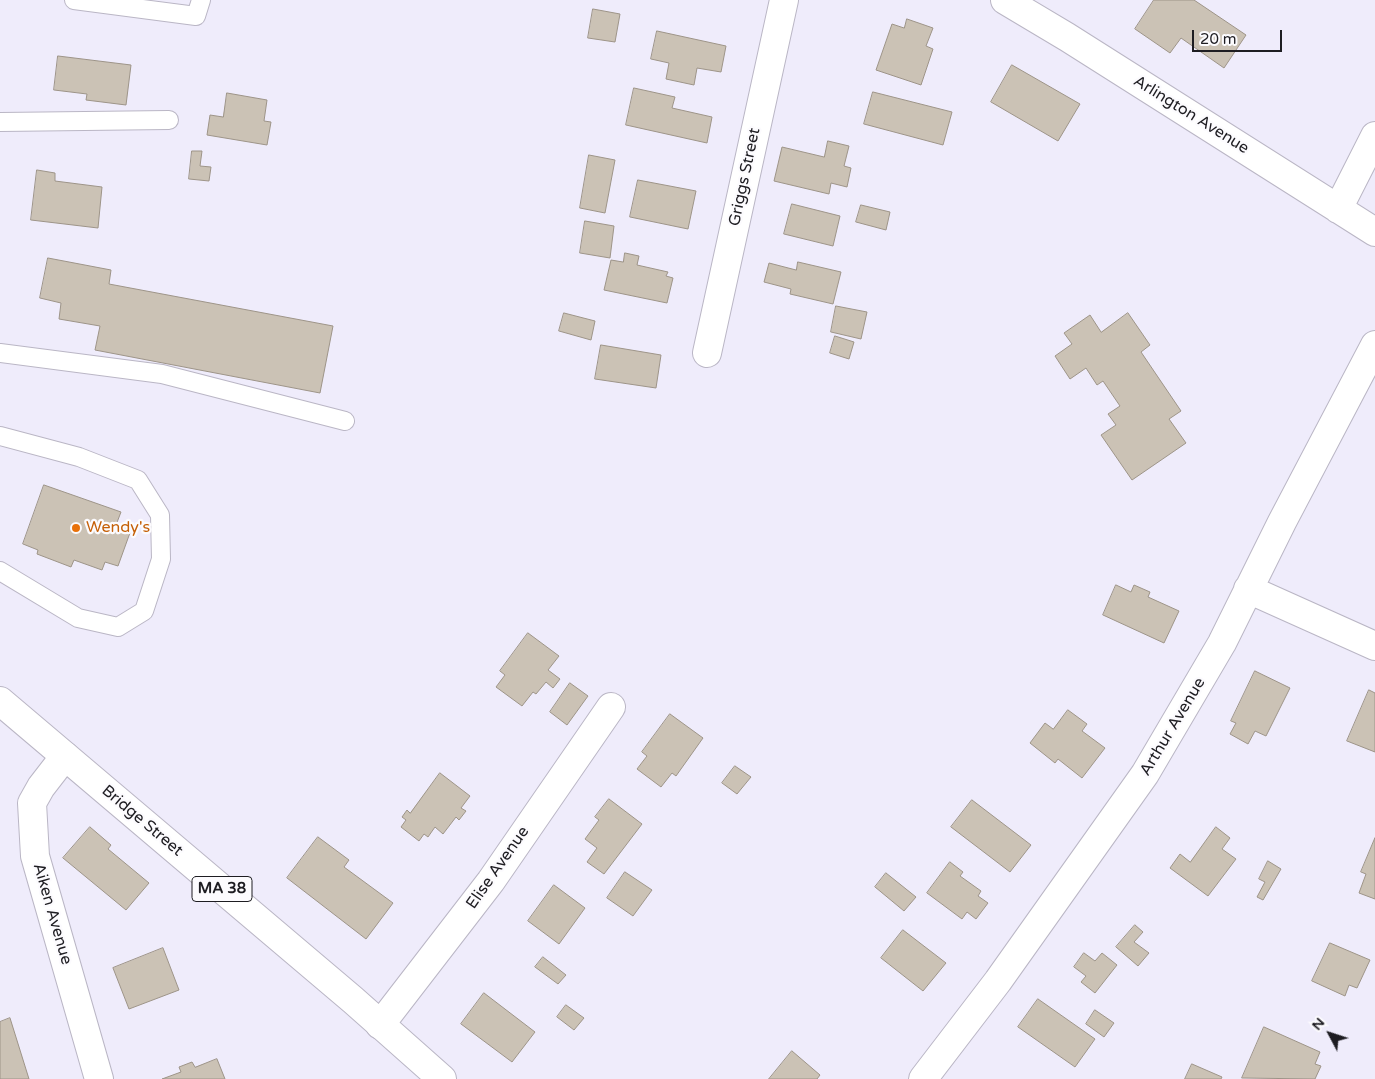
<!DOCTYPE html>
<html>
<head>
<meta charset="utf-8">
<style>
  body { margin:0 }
  #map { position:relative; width:1375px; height:1079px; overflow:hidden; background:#efecfb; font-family:"Varela Round",sans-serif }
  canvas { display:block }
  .north { position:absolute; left:1305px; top:1009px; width:50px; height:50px; -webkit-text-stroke:4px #fcfbfe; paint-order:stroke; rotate:310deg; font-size:14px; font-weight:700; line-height:20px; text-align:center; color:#1e1d22 }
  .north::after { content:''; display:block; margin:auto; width:18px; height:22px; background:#1e1d22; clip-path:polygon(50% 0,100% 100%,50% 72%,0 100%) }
  .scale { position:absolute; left:1192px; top:30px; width:90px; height:22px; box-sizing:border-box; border:2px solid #1e1d22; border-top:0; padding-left:6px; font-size:15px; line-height:18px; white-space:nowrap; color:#1e1d22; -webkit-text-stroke:4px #fcfbfe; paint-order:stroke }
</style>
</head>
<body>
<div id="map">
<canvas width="1375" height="1079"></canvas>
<div class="north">N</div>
<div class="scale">20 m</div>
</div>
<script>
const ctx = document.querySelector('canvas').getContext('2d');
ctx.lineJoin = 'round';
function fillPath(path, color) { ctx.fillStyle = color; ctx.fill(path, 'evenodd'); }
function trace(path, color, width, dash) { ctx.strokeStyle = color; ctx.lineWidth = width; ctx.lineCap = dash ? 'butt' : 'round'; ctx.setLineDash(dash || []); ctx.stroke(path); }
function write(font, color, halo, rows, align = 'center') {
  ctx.font = font + ' "Varela Round",sans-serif'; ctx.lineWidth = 4.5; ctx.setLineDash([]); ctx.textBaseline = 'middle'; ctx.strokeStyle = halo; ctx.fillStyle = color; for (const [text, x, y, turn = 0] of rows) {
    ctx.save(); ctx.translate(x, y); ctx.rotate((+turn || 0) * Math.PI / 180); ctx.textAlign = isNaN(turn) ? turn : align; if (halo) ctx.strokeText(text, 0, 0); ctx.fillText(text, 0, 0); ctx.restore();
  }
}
const building = new Path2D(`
  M 1154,0 L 1194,0 L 1246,35 L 1224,68 L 1181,38 L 1170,53 L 1135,29 Z
  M 593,9 L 620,14 L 615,42 L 588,38 Z
  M 907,19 L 933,28 L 926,46 L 933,49 L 921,85 L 876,70 L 892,24 L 904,28 Z
  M 657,31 L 726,46 L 721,72 L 697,68 L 694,85 L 666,79 L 669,63 L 651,59 Z
  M 58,56 L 131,65 L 126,105 L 86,100 L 87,94 L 54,90 Z
  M 1012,65 L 1080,104 L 1058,141 L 991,102 Z
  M 634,88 L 675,97 L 672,108 L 712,117 L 707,143 L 626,125 Z
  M 873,92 L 952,112 L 943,145 L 864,124 Z
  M 227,93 L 267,100 L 264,121 L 271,122 L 267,145 L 207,135 L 210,115 L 223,117 Z
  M 828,141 L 849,146 L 844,166 L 851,168 L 847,187 L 831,183 L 829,194 L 774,181 L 782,147 L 824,157 Z
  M 192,151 L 202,151 L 200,166 L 211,167 L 209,181 L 189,179 Z
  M 589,155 L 615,160 L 605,213 L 580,208 Z
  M 37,170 L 55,173 L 55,181 L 102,187 L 98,228 L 31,220 Z
  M 638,180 L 696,191 L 688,229 L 630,217 Z
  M 792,204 L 840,216 L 833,246 L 784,234 Z
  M 861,205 L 890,212 L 886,230 L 856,222 Z
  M 585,221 L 614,226 L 610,258 L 580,253 Z
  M 625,253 L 639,256 L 637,265 L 668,272 L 666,276 L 673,278 L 667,303 L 604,290 L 611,260 L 623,262 Z
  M 48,258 L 111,270 L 109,284 L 333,326 L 320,393 L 95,350 L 100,326 L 59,319 L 61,303 L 40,298 Z
  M 798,262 L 841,272 L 833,304 L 790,294 L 791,289 L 764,282 L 769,263 L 796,270 Z
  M 836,306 L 867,312 L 861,339 L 831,332 Z
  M 564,313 L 595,321 L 591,340 L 559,331 Z
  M 1128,313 L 1150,345 L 1141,352 L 1181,411 L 1169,419 L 1186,443 L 1132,480 L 1101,435 L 1116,425 L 1108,414 L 1120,406 L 1103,381 L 1097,385 L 1086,368 L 1070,379 L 1055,356 L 1072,344 L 1064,333 L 1090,315 L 1101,332 Z
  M 835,336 L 854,342 L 849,359 L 830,353 Z
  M 601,345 L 661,355 L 656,388 L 595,379 Z
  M 44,485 L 121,512 L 116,525 L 131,530 L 118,566 L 105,562 L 102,570 L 74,560 L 71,567 L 37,554 L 38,550 L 23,544 Z
  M 1116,585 L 1131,592 L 1134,585 L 1150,592 L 1148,597 L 1179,611 L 1164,643 L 1103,615 Z
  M 528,633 L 559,656 L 548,670 L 560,679 L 553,688 L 546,682 L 536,694 L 533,692 L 522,706 L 496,687 L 505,675 L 500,671 Z
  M 1255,671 L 1290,688 L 1266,736 L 1255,731 L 1248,744 L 1230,734 L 1236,723 L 1231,721 Z
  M 570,683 L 588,696 L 567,725 L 550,712 Z
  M 1369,690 L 1375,693 L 1375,752 L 1347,741 Z
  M 1068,710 L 1087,724 L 1082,731 L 1105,748 L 1082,778 L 1058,759 L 1055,763 L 1030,743 L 1045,723 L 1053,729 Z
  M 670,714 L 703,738 L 676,776 L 672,773 L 661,787 L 637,769 L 647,756 L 642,752 Z
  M 735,766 L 751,777 L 737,794 L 722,783 Z
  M 440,773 L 470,796 L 461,808 L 466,811 L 459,820 L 456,817 L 443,834 L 435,827 L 428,837 L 424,834 L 419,841 L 401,827 L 406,820 L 402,817 L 407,810 L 410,813 Z
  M 609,799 L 642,824 L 604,874 L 587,862 L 597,848 L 585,839 L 599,820 L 595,817 Z
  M 972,800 L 1031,845 L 1010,872 L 951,827 Z
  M 90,827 L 111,845 L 108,849 L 149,883 L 126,910 L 63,858 Z
  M 1216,827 L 1230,838 L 1222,849 L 1236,859 L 1208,896 L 1170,868 L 1180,854 L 1190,862 Z
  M 318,837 L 349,860 L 344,867 L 393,903 L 366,939 L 287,878 Z
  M 1375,838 L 1375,899 L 1359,893 L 1366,874 L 1361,872 Z
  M 1268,861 L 1281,869 L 1263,900 L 1257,897 L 1265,882 L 1259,879 Z
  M 950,862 L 963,872 L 960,876 L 981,891 L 978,896 L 988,903 L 976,919 L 967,912 L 962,919 L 927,893 Z
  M 625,872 L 652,890 L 633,916 L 607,898 Z
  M 886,873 L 916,897 L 904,911 L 875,887 Z
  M 554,885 L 585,908 L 559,944 L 528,921 Z
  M 1135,925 L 1143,932 L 1134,942 L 1149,953 L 1138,966 L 1116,947 Z
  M 903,930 L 946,963 L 923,991 L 881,958 Z
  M 1330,943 L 1370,960 L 1357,988 L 1349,985 L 1345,996 L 1312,981 Z
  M 163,948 L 179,990 L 129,1009 L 113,968 Z
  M 1084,953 L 1095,961 L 1102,953 L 1117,965 L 1095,993 L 1081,982 L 1086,976 L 1074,967 Z
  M 543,957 L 566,975 L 558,984 L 535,967 Z
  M 484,993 L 535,1032 L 512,1062 L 461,1024 Z
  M 1038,999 L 1095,1039 L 1075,1067 L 1018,1027 Z
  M 566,1005 L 584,1018 L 574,1030 L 557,1017 Z
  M 1095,1010 L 1114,1023 L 1104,1037 L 1086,1024 Z
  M 10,1018 L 29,1079 L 0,1079 L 0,1022 Z
  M 1264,1027 L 1320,1052 L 1315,1064 L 1321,1066 L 1315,1079 L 1242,1078 Z
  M 792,1051 L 820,1075 L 817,1079 L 769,1079 Z
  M 217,1059 L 225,1079 L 162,1079 L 181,1072 L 179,1067 L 192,1062 L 195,1067 Z
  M 1192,1064 L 1222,1077 L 1221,1079 L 1185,1079 Z`);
const lane = new Path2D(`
  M 74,0 L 196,16 L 201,0
  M 0,122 L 169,120
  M 0,353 L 162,374 L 345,421
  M 0,436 L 79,457 L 138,480 L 160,515 L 161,559 L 144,611 L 118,627 L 78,618 L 0,571`);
const street = new Path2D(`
  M 1005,0 L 1067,37 L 1375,232
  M 1338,209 L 1375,136
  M 707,353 L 784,0
  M 1248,589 L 1375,646
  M 380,1025 L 491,881 L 611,707
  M 923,1079 L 998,981 L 1145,774 L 1222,643 L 1282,522 L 1375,345`);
const secondary = new Path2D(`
  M 65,756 L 41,787 L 32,803 L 35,856 L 99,1079`);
const primary = new Path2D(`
  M 0,701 L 353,1000 L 442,1079`);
const markers = [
  [76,528,5,"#e8710a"]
];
const shields = [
  [222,889,60]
];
const shieldNames = [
  ["MA 38",222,889]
];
const streetNames = [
  ["Arlington Avenue",1191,115,32],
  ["Griggs Street",745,177,-78],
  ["Arthur Avenue",1173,727,-59],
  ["Bridge Street",142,821,40],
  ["Elise Avenue",498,868,-55],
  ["Aiken Avenue",52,914,74]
];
const foodNames = [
  ["Wendy's",86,528]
];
fillPath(building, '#cbc2b5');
trace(building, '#9d9488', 1);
trace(lane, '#bab6c5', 20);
trace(street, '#bab6c5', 30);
trace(secondary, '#bab6c5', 30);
trace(primary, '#bab6c5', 30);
trace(lane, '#fff', 18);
trace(street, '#fff', 28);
trace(secondary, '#fff', 28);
trace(primary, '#fff', 28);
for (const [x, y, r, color] of markers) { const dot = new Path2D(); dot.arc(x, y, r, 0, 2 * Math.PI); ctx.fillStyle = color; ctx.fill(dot); trace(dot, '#fcfbfe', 2); }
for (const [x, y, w] of shields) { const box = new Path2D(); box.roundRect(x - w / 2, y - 12.5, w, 25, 4); ctx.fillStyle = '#fcfbfe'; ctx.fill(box); trace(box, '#1e1d22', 1); }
write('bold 15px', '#1e1d22', null, shieldNames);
write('16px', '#1e1d22', '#fcfbfe', streetNames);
write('16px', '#c56008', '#fcfbfe', foodNames, 'left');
</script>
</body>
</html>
